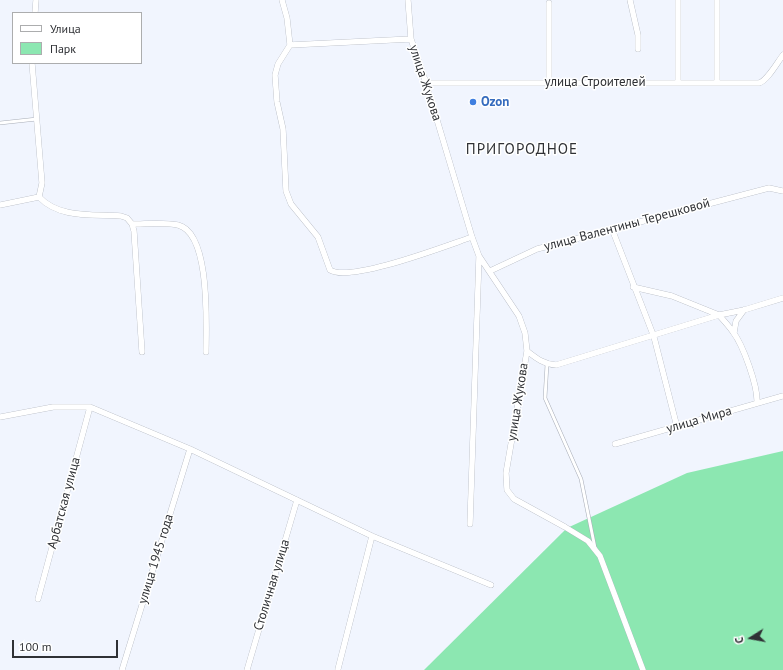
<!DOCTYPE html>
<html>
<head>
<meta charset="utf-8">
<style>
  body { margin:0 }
  #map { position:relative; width:783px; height:670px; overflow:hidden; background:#f1f5fe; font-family:"PT Sans",sans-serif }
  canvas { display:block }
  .legend { position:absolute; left:12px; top:12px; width:130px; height:52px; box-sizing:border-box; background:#fff; border:1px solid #acadae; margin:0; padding:5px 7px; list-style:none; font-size:12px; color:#2f3135 }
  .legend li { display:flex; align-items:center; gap:8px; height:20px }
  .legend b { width:20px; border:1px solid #acadae }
  .north { position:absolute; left:731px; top:618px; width:40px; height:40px; -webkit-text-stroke:3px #fff; paint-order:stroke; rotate:259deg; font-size:11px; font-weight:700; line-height:16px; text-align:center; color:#2f3135 }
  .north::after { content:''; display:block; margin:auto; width:14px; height:18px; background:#2f3135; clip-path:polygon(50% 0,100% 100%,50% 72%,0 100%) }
  .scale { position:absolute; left:12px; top:640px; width:106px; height:18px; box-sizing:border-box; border:2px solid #2f3135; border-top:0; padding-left:5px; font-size:12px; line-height:14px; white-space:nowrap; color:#2f3135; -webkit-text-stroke:3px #fff; paint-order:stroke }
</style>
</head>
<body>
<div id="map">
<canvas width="783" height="670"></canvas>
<ul class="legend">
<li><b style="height:5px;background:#fff"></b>Улица</li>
<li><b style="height:11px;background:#8ce7b1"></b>Парк</li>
</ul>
<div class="north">С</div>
<div class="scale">100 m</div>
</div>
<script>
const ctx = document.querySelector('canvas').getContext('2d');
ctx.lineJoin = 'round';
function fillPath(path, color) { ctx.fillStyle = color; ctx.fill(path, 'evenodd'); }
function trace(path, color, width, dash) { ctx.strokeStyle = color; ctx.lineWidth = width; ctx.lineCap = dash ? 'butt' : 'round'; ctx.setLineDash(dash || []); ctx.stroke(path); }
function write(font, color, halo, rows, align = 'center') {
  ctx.font = font + ' "PT Sans",sans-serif'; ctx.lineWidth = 3; ctx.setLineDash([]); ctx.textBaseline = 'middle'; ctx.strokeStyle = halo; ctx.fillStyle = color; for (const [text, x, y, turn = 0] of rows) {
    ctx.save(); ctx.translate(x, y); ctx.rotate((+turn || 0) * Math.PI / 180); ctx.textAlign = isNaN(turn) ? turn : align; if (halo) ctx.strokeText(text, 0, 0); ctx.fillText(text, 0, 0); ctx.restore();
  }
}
const green = new Path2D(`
  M 783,451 L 783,670 L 424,670 L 567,528 L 687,473 Z`);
const service = new Path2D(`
  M 0,123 L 37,119
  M 547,364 L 545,398 L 581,479 L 595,548`);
const minor = new Path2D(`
  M 282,0 L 287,18 L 290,45 L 278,64 L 275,75 L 277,102 L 283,129 L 286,191 L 291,204 L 318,237 L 330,270 C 350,283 448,245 472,237
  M 408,0 L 411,39 L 426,83 L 472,237 L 479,256 L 519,316 L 525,333 L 527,351 L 506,473 L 507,490 L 514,499 L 565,527 L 588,541 L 600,556 L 643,670
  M 630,0 L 638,35 L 638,49
  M 35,13 L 36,0
  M 290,45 L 411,39
  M 32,63 L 42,183 L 39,197
  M 678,82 L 678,0
  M 717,82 L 717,0
  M 426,83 L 759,83 C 767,81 777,63 783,55
  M 549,83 L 549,3
  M 39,197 C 60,219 93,214 121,216 L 127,218 L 132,224 L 134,231 L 142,352
  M 0,205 L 39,197
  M 132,224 C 146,224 164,222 178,225 C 211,233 206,326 206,352
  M 612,229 L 654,337 L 677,427
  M 490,271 L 537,249 L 769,188 L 783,191
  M 633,287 L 672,296 L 719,315 L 744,310 L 783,298
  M 734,333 L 736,321 L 744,310
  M 527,351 C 536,358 543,364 556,365 L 719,315 C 724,321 729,326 733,332 C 743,345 758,386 757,403
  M 0,417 L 53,407 L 90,407 L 190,449 L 372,536 L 491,585
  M 615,444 L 783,396
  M 470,524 L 479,256
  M 38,599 L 90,407
  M 338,669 L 372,536
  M 122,670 L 190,449
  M 247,670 L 297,500`);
const markers = [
  [473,102,4,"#3f7fe0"]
];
const streetNames = [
  ["улица Строителей",595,82],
  ["улица Жукова",425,83,72],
  ["улица Валентины Терешковой",627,225,-15],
  ["улица Жукова",518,402,-81],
  ["улица Мира",699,420,-16],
  ["Арбатская улица",64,503,-75],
  ["улица 1945 года",156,559,-73],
  ["Столичная улица",272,585,-73]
];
const shopNames = [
  ["Ozon",481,102]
];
const quarterNames = [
  ["ПРИГОРОДНОЕ",522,150]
];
fillPath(green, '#8ce7b1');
trace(service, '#a8adb7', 4);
trace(minor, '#a8adb7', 6);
trace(service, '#fff', 3);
trace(minor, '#fff', 5.5);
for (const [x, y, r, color] of markers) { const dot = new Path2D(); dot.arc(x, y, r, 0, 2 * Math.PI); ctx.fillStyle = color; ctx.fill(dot); trace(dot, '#fff', 1.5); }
write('13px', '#2f3135', '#fff', streetNames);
write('bold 13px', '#366cbe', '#fff', shopNames, 'left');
ctx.letterSpacing = '1px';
write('15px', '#2f3135', '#fff', quarterNames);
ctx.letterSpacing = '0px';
</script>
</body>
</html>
